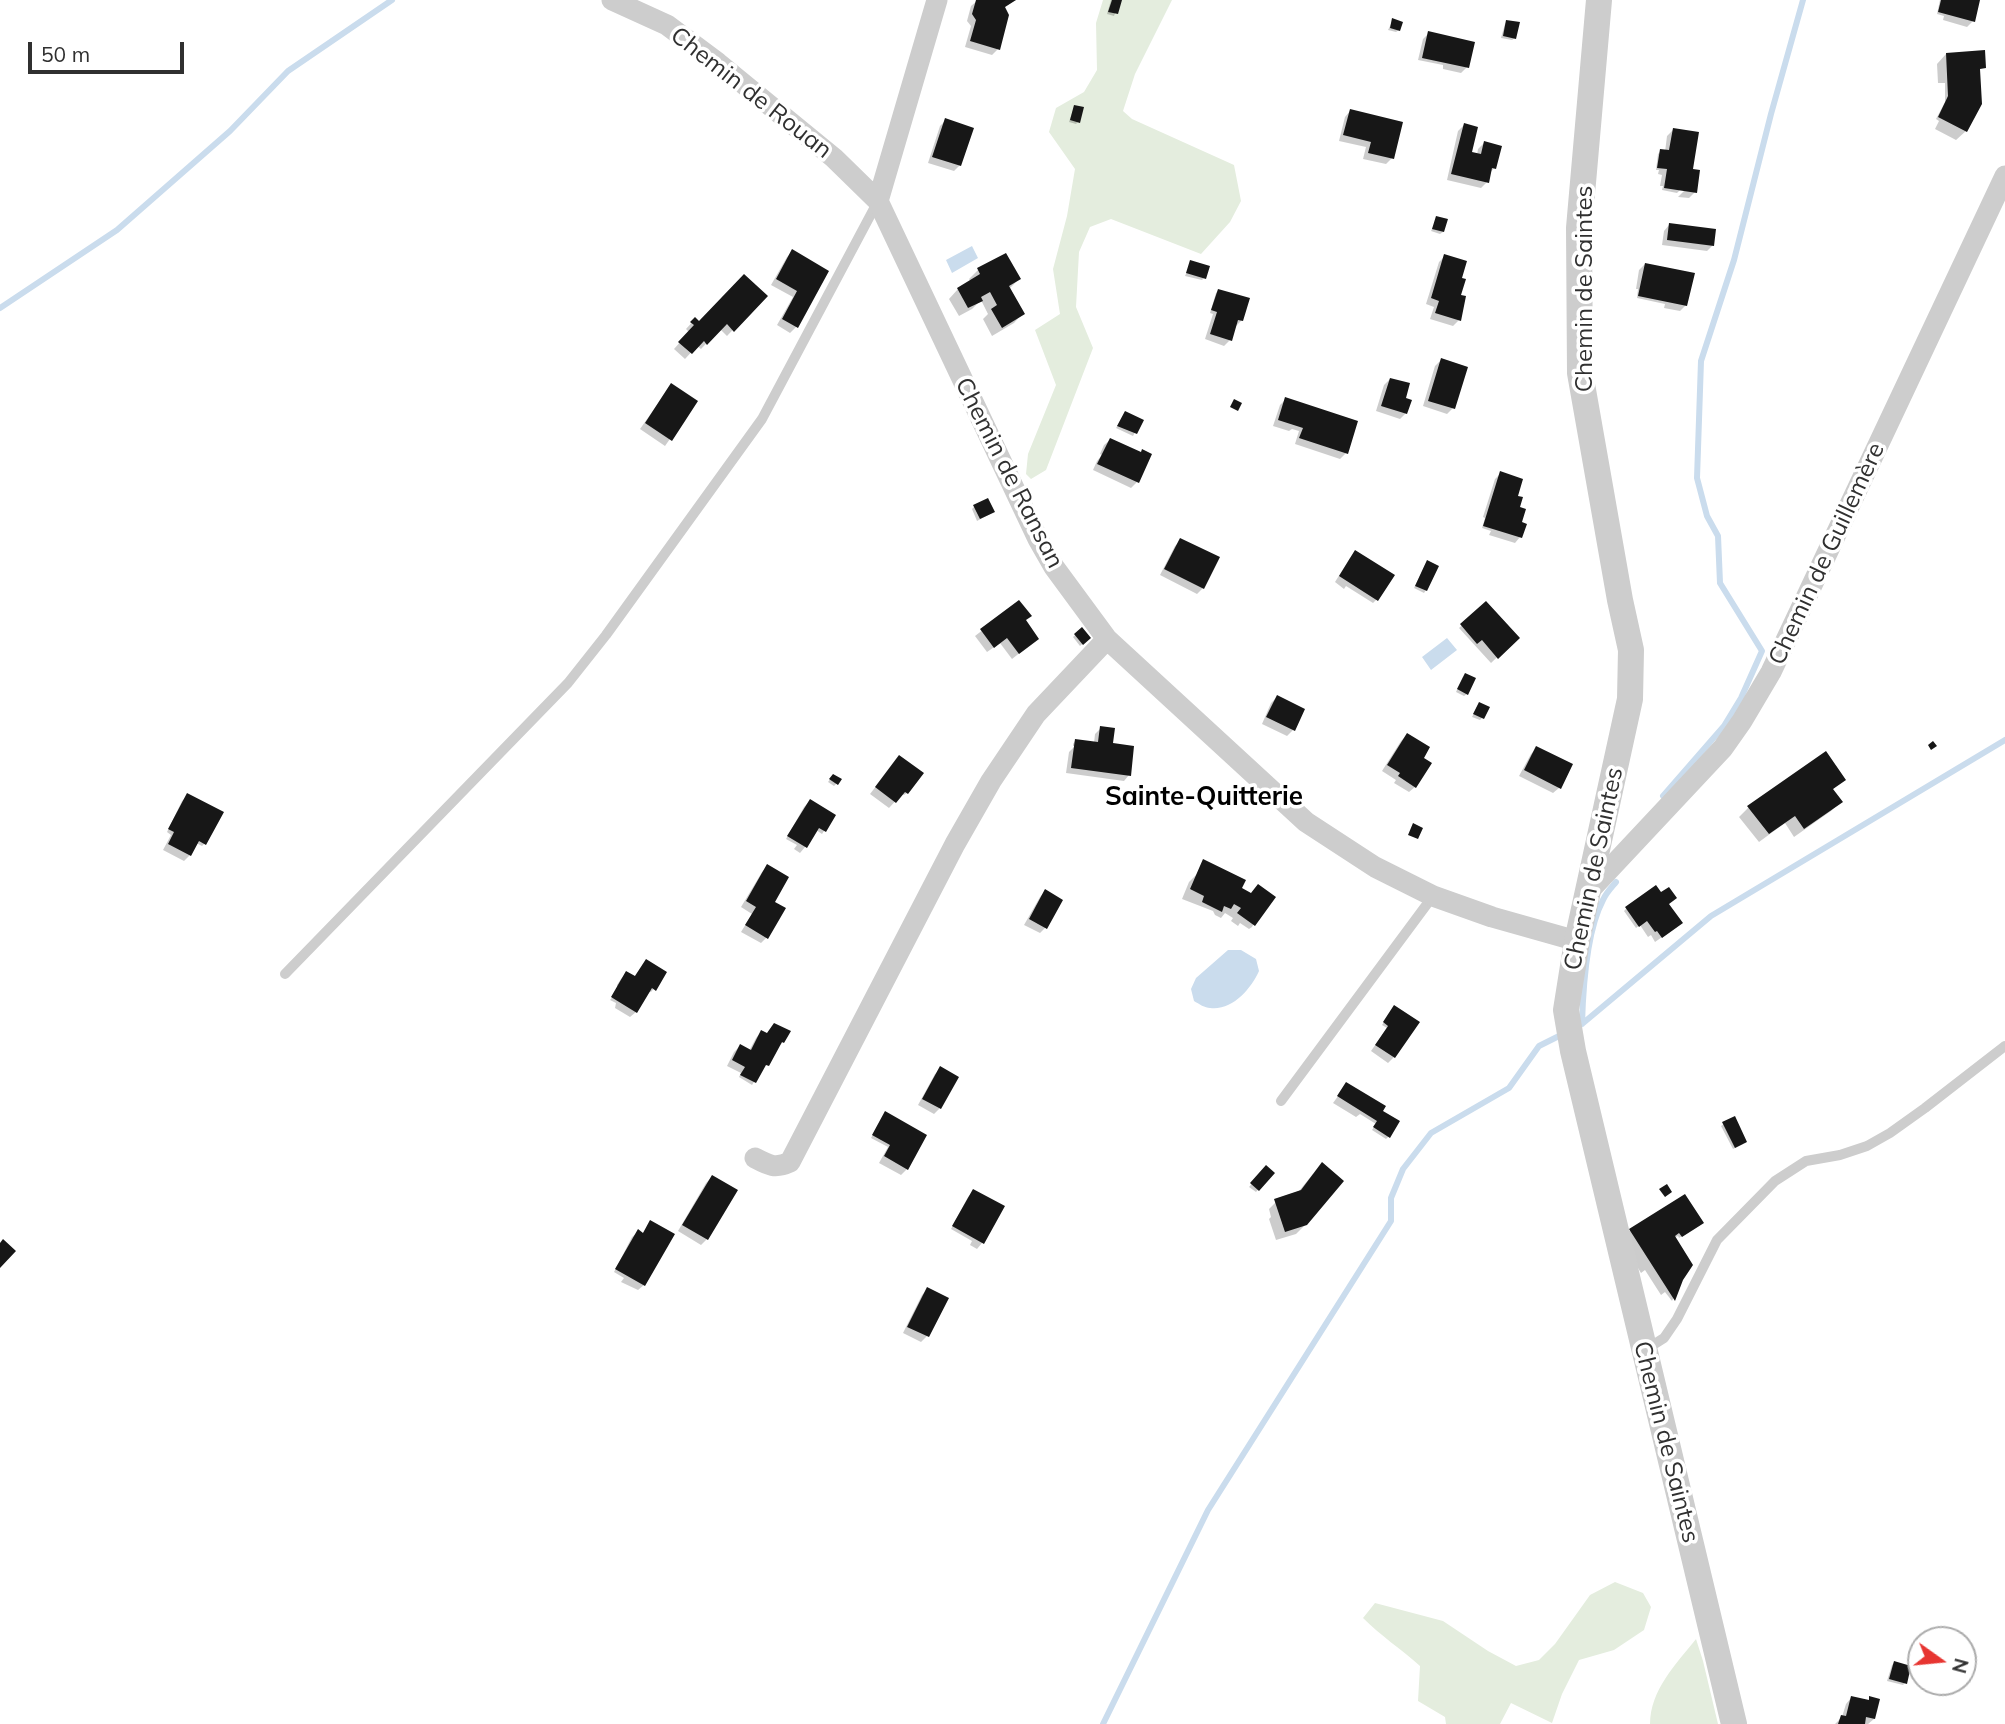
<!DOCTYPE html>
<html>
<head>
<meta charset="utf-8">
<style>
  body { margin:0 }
  #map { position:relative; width:2005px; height:1724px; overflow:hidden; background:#fff; font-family:Mulish,sans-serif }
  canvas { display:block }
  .north { position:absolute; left:1907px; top:1626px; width:70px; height:70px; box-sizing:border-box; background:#fff; border:2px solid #acacac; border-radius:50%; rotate:105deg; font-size:19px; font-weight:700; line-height:28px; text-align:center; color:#303030 }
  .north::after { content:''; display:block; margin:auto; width:24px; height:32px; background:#e73531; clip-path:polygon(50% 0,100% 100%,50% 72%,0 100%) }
  .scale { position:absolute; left:28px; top:42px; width:156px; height:32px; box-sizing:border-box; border:4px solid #303030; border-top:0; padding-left:9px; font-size:21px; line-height:24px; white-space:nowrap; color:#303030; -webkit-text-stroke:5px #fff; paint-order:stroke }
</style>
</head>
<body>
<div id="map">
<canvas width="2005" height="1724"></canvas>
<div class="north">N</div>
<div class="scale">50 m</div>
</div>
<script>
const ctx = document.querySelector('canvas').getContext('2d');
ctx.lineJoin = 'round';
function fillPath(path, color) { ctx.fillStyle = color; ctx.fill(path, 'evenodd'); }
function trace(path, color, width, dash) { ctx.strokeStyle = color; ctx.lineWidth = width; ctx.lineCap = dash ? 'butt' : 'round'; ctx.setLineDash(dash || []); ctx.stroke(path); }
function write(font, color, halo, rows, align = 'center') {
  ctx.font = font + ' Mulish,sans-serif'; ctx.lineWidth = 7; ctx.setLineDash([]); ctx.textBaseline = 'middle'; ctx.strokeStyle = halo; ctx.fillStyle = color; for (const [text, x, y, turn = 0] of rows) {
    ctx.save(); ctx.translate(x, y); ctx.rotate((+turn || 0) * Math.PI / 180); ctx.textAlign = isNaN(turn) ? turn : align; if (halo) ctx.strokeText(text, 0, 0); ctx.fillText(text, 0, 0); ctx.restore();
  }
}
const green = new Path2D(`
  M 1103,0 L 1172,0 L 1135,74 L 1123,111 L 1132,119 L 1234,165 L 1241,201 L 1230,222 L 1201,254 L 1111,219 L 1090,227 L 1079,252 L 1076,307 L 1093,348 L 1046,470 L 1031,479 L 1026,474 L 1028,454 L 1056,385 L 1035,330 L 1060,314 L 1053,269 L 1067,216 L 1075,169 L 1049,132 L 1056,108 L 1084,92 L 1097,70 L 1096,23 Z
  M 1615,1582 L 1643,1593 L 1651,1607 L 1644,1630 L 1614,1650 L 1579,1660 L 1562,1694 L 1552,1723 L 1511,1703 L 1500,1724 L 1446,1724 L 1445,1717 L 1418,1701 L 1420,1666 C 1401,1649 1381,1636 1363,1618 L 1375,1603 L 1443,1621 L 1488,1651 L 1516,1666 L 1539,1660 L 1555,1644 L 1590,1595 Z
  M 1696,1639 L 1703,1661 L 1718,1724 L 1650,1724 C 1650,1690 1676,1664 1696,1639 Z`);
const water = new Path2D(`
  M 972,246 L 978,258 L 952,273 L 946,260 Z
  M 1447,638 L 1457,650 L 1431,670 L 1422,657 Z
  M 1228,950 L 1241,950 L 1256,959 L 1259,971 C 1251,989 1232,1011 1210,1008 C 1205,1008 1199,1004 1194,1001 L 1191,989 L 1196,978 Z`);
const shadow = new Path2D(`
  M 978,0 L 1016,0 L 1003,8 L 998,49 L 992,55 L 965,47 L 971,26 L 967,21 L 971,6 Z
  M 1111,0 L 1120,0 L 1114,16 L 1107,14 Z
  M 1940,0 L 1978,0 L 1973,21 L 1967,27 L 1943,20 L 1944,16 L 1937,14 Z
  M 1393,20 L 1399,30 L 1396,32 L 1388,30 Z
  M 1507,21 L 1515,38 L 1512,40 L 1501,38 L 1505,24 Z
  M 1429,33 L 1467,67 L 1461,73 L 1443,69 L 1443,65 L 1418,60 L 1423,39 Z
  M 1946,54 L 1978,70 L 1966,131 L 1956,140 L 1935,129 L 1939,121 L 1936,119 L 1945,102 L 1945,83 L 1938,83 L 1937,64 Z
  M 1074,107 L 1078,122 L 1076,124 L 1069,122 Z
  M 1350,111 L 1392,158 L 1386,164 L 1363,159 L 1366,147 L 1339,141 L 1345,117 Z
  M 946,120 L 960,165 L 954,171 L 928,163 L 940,126 Z
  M 1464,125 L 1470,153 L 1477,155 L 1478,149 L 1484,143 L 1494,168 L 1490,173 L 1487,182 L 1481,188 L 1447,180 L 1458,131 Z
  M 1673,130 L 1695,192 L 1689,198 L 1678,197 L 1686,189 L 1681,189 L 1677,193 L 1662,190 L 1663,186 L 1660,186 L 1662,175 L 1658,174 L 1659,170 L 1656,170 L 1658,154 L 1661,151 L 1665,152 L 1667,136 Z
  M 1437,218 L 1443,232 L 1440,234 L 1431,231 Z
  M 1669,225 L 1713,245 L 1707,251 L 1662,245 L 1664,231 Z
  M 792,252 L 827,271 L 796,327 L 790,333 L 777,325 L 793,297 L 771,285 L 787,257 Z
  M 1445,256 L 1459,295 L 1459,320 L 1453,326 L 1430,319 L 1434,307 L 1426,304 L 1439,262 Z
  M 1191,262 L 1204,278 L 1202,280 L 1185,276 Z
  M 1645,264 L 1686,305 L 1680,311 L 1664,308 L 1665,304 L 1637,298 L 1638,289 L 1636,289 L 1639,270 Z
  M 978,270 L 1019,279 L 1010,288 L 1023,313 L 1014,323 L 992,336 L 983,319 L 988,314 L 981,300 L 972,309 L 959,316 L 949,299 L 958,289 L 971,282 L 969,279 Z
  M 1218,291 L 1242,320 L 1236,326 L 1230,340 L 1224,346 L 1205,339 L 1213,314 L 1210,313 L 1216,293 Z
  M 765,296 L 727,336 L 720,329 L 701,349 L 697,346 L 685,359 L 674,349 L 689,332 L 686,329 L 695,319 L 699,323 Z
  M 1441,360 L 1453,408 L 1447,414 L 1423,406 L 1435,366 Z
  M 1390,379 L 1404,400 L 1406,413 L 1400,419 L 1376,411 L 1384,385 Z
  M 671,385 L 696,402 L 665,446 L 640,429 Z
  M 1286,399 L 1346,453 L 1340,459 L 1295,444 L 1299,431 L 1292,429 L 1289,431 L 1273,426 L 1280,405 Z
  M 1125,413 L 1141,421 L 1133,436 L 1116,428 Z
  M 1110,440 L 1137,482 L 1131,488 L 1093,470 L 1097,461 L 1102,455 L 1100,454 L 1104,445 Z
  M 1501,473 L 1515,497 L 1516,514 L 1519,523 L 1520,537 L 1515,543 L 1489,535 L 1491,531 L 1482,528 L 1485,518 L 1483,517 L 1495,479 Z
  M 974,507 L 990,514 L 977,521 L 972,509 Z
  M 1180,541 L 1203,588 L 1197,594 L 1160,575 L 1175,546 Z
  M 1356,552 L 1379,597 L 1373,603 L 1346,586 L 1344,589 L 1335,582 L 1350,558 Z
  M 1425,565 L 1426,590 L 1424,593 L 1414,588 Z
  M 1019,602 L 1031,644 L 1012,659 L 1000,643 L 987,652 L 975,636 Z
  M 1486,604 L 1517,638 L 1491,663 L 1459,628 Z
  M 1082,629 L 1089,638 L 1080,646 L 1073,637 Z
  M 1463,677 L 1467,694 L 1464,696 L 1456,692 Z
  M 1277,697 L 1293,730 L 1287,736 L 1262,724 L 1271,703 Z
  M 1477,707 L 1482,718 L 1480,720 L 1472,717 Z
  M 1101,728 L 1129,775 L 1124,781 L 1066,773 L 1069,752 L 1075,746 L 1073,746 L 1073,744 L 1075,741 L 1094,743 L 1095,734 Z
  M 1407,735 L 1422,759 L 1415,787 L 1409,792 L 1394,783 L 1396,780 L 1382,771 L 1401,741 Z
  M 1537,748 L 1559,788 L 1553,793 L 1519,776 L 1531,754 Z
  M 894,763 L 907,793 L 904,795 L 902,794 L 889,808 L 870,794 Z
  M 831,778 L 840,780 L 834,786 L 828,782 Z
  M 1844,779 L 1832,790 L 1840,802 L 1831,811 L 1794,837 L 1785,823 L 1759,842 L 1739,817 L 1748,808 Z
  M 188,795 L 205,843 L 202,846 L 196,843 L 190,855 L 184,861 L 163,850 L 171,835 L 167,832 L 182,801 Z
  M 810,801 L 834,815 L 824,831 L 822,834 L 816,830 L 805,847 L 800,853 L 794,849 L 797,845 L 786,839 L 804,807 Z
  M 1205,866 L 1240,888 L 1254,923 L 1252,927 L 1249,929 L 1240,923 L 1238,926 L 1231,921 L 1233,918 L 1225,913 L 1221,918 L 1215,915 L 1213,911 L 1182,899 L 1189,882 Z
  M 767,867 L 774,901 L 767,937 L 761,943 L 741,932 L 752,914 L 741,907 L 762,872 Z
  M 1045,891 L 1045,928 L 1040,933 L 1024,925 L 1040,897 Z
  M 1667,904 L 1675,928 L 1655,942 L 1651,935 L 1648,937 L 1640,925 L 1636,928 L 1624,911 L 1626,909 Z
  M 646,961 L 657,985 L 651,992 L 648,991 L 636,1012 L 630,1017 L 615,1008 L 616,1003 L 610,1000 L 618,990 L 617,985 L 621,979 L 627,973 L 634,977 Z
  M 1392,1010 L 1394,1057 L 1388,1063 L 1371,1051 L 1387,1028 L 1382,1025 Z
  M 774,1025 L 783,1042 L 776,1049 L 752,1085 L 739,1077 L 741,1073 L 727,1066 L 734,1052 L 740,1046 L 749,1051 L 756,1038 L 761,1032 L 766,1035 Z
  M 941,1069 L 940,1108 L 934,1114 L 918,1105 L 935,1074 Z
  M 1347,1084 L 1380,1111 L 1389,1136 L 1386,1139 L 1372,1130 L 1376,1124 L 1360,1114 L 1356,1117 L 1333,1103 Z
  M 883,1116 L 907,1169 L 901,1175 L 879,1163 L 888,1147 L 871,1138 Z
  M 1724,1124 L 1743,1144 L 1733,1149 L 1721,1126 Z
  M 1266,1167 L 1273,1173 L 1256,1192 L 1249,1187 Z
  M 1313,1174 L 1306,1224 L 1296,1234 L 1276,1240 L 1269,1219 L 1271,1217 L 1269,1209 L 1278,1200 L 1299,1191 Z
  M 712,1177 L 707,1239 L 701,1245 L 678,1231 L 706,1183 Z
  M 974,1191 L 982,1243 L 977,1249 L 970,1245 L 972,1241 L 951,1229 L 968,1197 Z
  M 1672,1203 L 1700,1225 L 1679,1238 L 1678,1236 L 1674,1238 L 1682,1279 L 1672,1301 L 1665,1292 L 1661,1295 L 1645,1270 L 1641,1273 L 1621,1240 L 1630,1230 Z
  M 651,1222 L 644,1285 L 638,1290 L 621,1282 L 624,1278 L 614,1272 L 632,1237 L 638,1232 L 642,1234 Z
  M 928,1289 L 947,1299 L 927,1336 L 921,1342 L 903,1333 L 922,1295 Z
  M 1894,1663 L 1905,1683 L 1903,1685 L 1887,1681 L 1892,1665 Z
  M 1927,1682 L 1940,1682 L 1943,1693 L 1941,1696 L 1925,1692 Z
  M 1851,1698 L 1867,1702 L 1870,1698 L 1874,1719 L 1868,1724 L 1835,1724 L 1842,1717 L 1846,1704 Z`);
const stream = new Path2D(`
  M 0,308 L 117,230 L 230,131 L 288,71 L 392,0
  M 1663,796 L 1724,726 L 1741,698 L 1762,651 L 1720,583 L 1718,536 L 1707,516 L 1697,478 L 1701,361 L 1734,260 L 1771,114 L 1803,0
  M 1582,1024 C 1583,988 1586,932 1603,900 C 1606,893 1611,888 1616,882
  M 1575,1028 L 1582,1024 L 1711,916 L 2005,740
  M 1103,1724 L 1208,1510 L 1391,1221 L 1391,1198 L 1403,1169 L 1431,1133 L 1509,1088 L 1539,1046 L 1565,1033`);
const building = new Path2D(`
  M 976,0 L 1016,0 L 1005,7 L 1009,15 L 1000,50 L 970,41 L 976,20 L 972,14 Z
  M 1112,0 L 1122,0 L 1118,14 L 1108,12 Z
  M 1941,0 L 1980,0 L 1975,22 L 1938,12 Z
  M 1392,18 L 1403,22 L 1400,31 L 1390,28 Z
  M 1506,20 L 1520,22 L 1516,39 L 1503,36 Z
  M 1428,31 L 1475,42 L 1469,68 L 1422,58 Z
  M 1985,50 L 1986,68 L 1980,69 L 1982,104 L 1967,132 L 1938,117 L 1948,96 L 1946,53 Z
  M 1074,105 L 1084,107 L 1080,123 L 1070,120 Z
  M 1350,109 L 1403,122 L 1394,159 L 1368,153 L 1371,142 L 1343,135 Z
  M 945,118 L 974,128 L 961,166 L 932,157 Z
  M 1464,123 L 1478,127 L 1472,152 L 1481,154 L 1484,141 L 1502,146 L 1496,169 L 1492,168 L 1489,183 L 1451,174 Z
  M 1673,128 L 1699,132 L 1693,169 L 1700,170 L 1697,193 L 1664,188 L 1667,169 L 1657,168 L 1660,149 L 1669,150 Z
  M 1436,216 L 1448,219 L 1444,232 L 1432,229 Z
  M 1669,223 L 1716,229 L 1714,246 L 1667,240 Z
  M 792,249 L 829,271 L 798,328 L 782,319 L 797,291 L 776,279 Z
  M 1006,253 L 1021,279 L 1009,286 L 1025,314 L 1002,328 L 991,309 L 997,305 L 990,292 L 981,297 L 983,301 L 968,308 L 957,288 L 980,274 L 977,268 Z
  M 1444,254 L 1467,261 L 1462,278 L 1466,279 L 1461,295 L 1466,296 L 1461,321 L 1435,313 L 1439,301 L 1431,298 Z
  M 1190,260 L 1210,266 L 1206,279 L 1186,273 Z
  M 1645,263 L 1695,273 L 1687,306 L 1638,296 Z
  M 744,274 L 768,296 L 734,332 L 727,324 L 707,345 L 704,341 L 692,354 L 678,342 L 694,325 L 690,322 L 695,317 L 699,321 Z
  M 1218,289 L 1250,298 L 1243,321 L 1238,320 L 1232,341 L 1210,334 L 1217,312 L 1211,310 Z
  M 1441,358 L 1468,367 L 1455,409 L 1428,401 Z
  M 1390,378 L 1410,383 L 1406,398 L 1412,400 L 1407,414 L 1381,406 Z
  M 671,383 L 698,401 L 672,441 L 645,423 Z
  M 1285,397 L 1358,421 L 1348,454 L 1299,438 L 1303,428 L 1278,420 Z
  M 1234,399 L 1242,403 L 1238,411 L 1230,407 Z
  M 1125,411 L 1144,420 L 1137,434 L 1117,426 Z
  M 1110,438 L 1141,452 L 1142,449 L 1152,454 L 1139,483 L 1097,464 Z
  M 1500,471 L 1523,479 L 1518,496 L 1523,497 L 1520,507 L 1526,509 L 1522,522 L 1527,524 L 1522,538 L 1483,526 Z
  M 988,498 L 995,512 L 980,519 L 973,505 Z
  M 1180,538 L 1220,557 L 1204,589 L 1164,569 Z
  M 1355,550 L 1395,575 L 1378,601 L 1339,576 Z
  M 1427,560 L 1439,566 L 1427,591 L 1415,586 Z
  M 1019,600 L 1032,616 L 1026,620 L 1039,639 L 1019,654 L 1007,638 L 994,648 L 980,629 Z
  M 1486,601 L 1520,638 L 1498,659 L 1482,640 L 1477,644 L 1460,624 Z
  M 1082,627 L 1091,638 L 1083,645 L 1074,634 Z
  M 1465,673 L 1476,678 L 1468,695 L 1457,689 Z
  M 1277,695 L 1305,709 L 1295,731 L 1266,717 Z
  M 1479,702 L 1490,707 L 1484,719 L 1473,714 Z
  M 1100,726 L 1115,728 L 1113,743 L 1134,746 L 1131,776 L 1071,768 L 1075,739 L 1098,742 Z
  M 1407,733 L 1430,747 L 1424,758 L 1432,763 L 1416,788 L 1398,776 L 1400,773 L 1387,765 Z
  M 1933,741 L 1937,746 L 1931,750 L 1928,745 Z
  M 1536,746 L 1573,764 L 1561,789 L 1524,770 Z
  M 1826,751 L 1846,780 L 1833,789 L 1843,802 L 1804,829 L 1795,816 L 1769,834 L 1747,806 Z
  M 899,755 L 924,773 L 908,794 L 905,792 L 896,803 L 875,787 Z
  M 833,774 L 842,779 L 838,785 L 829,779 Z
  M 187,793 L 224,812 L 206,845 L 199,841 L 191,856 L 168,844 L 174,832 L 168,829 Z
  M 810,799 L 836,815 L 826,832 L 819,828 L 807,848 L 787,836 Z
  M 1413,823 L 1423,828 L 1418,839 L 1408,835 Z
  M 1203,859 L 1246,880 L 1242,888 L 1251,893 L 1258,884 L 1276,897 L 1255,926 L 1237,913 L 1241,908 L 1234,904 L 1231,909 L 1224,906 L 1222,912 L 1202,902 L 1204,896 L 1190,889 Z
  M 767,864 L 789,877 L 775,902 L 786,908 L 768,939 L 745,925 L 756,907 L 746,901 Z
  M 1656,885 L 1661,892 L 1669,887 L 1677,898 L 1669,904 L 1683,923 L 1662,938 L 1657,931 L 1655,932 L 1647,921 L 1639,927 L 1625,907 Z
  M 1045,889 L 1063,900 L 1047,929 L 1029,919 Z
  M 646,959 L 667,972 L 656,991 L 652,988 L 637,1013 L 611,997 L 626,971 L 635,976 Z
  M 1394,1005 L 1420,1022 L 1395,1058 L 1375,1045 L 1388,1026 L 1383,1022 Z
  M 774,1023 L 791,1031 L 784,1043 L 782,1042 L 769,1066 L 766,1065 L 756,1083 L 740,1075 L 745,1067 L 732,1060 L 740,1044 L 751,1050 L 761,1030 L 767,1033 Z
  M 940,1066 L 959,1077 L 941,1109 L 922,1099 Z
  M 1346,1082 L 1386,1106 L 1383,1111 L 1400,1121 L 1390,1138 L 1373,1127 L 1377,1121 L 1337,1096 Z
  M 885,1111 L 927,1135 L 908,1170 L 884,1156 L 890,1145 L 872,1135 Z
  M 1735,1116 L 1747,1142 L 1735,1148 L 1722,1122 Z
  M 1322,1162 L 1344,1181 L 1307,1225 L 1285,1232 L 1274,1199 L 1301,1190 Z
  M 1266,1165 L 1275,1173 L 1259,1191 L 1250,1183 Z
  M 712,1175 L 738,1190 L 708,1240 L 682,1225 Z
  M 1667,1184 L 1672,1192 L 1665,1197 L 1659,1189 Z
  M 973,1189 L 1005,1206 L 984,1244 L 952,1226 Z
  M 1685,1194 L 1704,1223 L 1682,1237 L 1679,1233 L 1675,1236 L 1693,1265 L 1683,1280 L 1675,1301 L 1629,1229 Z
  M 650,1220 L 675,1234 L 645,1286 L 615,1269 L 638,1229 L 643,1233 Z
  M 3,1239 L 16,1251 L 0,1268 L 0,1243 Z
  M 927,1287 L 949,1298 L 929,1337 L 907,1327 Z
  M 1894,1661 L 1911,1666 L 1907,1684 L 1889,1679 Z
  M 1928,1682 L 1947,1682 L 1945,1694 L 1926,1690 Z
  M 1851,1696 L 1869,1700 L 1869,1696 L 1880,1699 L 1875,1719 L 1866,1717 L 1865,1724 L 1838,1724 L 1841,1715 L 1846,1716 Z`);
const service = new Path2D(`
  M 285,974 L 568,683 L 606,635 L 762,419 L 878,201
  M 1281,1101 L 1433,896
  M 1645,1350 L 1664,1338 L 1677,1319 L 1717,1240 L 1775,1181 L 1806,1161 L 1840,1155 L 1867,1146 L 1890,1133 L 1925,1108 L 2005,1046`);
const minor = new Path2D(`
  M 612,0 L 667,25 L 718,63 L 834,158 L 878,201
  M 937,0 L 878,201 L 1038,539 L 1054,567 L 1107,639 L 1306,822 L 1375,867 L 1433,896 L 1492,917 L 1577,941
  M 1588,892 L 1723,748 L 1742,721 L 1771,672 L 2005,176
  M 755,1158 C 768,1165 775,1169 790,1162 L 955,844 L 991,781 L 1036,714 L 1107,639`);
const tertiary = new Path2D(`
  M 1599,0 L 1579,228 L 1580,373 L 1620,600 L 1631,650 L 1630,699 L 1577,941 L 1566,1010 L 1573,1051 L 1601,1168 L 1734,1724`);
const streetNames = [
  ["Chemin de Rouan",751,93,38],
  ["Chemin de Saintes",1585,289,-90],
  ["Chemin de Ransan",1009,473,63],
  ["Chemin de Guillemère",1827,554,-65],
  ["Chemin de Saintes",1594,869,-78],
  ["Chemin de Saintes",1666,1442,76]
];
const neighbourhoodNames = [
  ["Sainte-Quitterie",1204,797]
];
fillPath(green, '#e4edde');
fillPath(water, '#cadced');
fillPath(shadow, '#0003');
trace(stream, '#cadced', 6);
fillPath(building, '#171717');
trace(service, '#cdcdcd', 10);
trace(minor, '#cdcdcd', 21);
trace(tertiary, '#cdcdcd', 26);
write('24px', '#303030', '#fff', streetNames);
write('bold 26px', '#000', '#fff', neighbourhoodNames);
</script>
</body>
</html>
